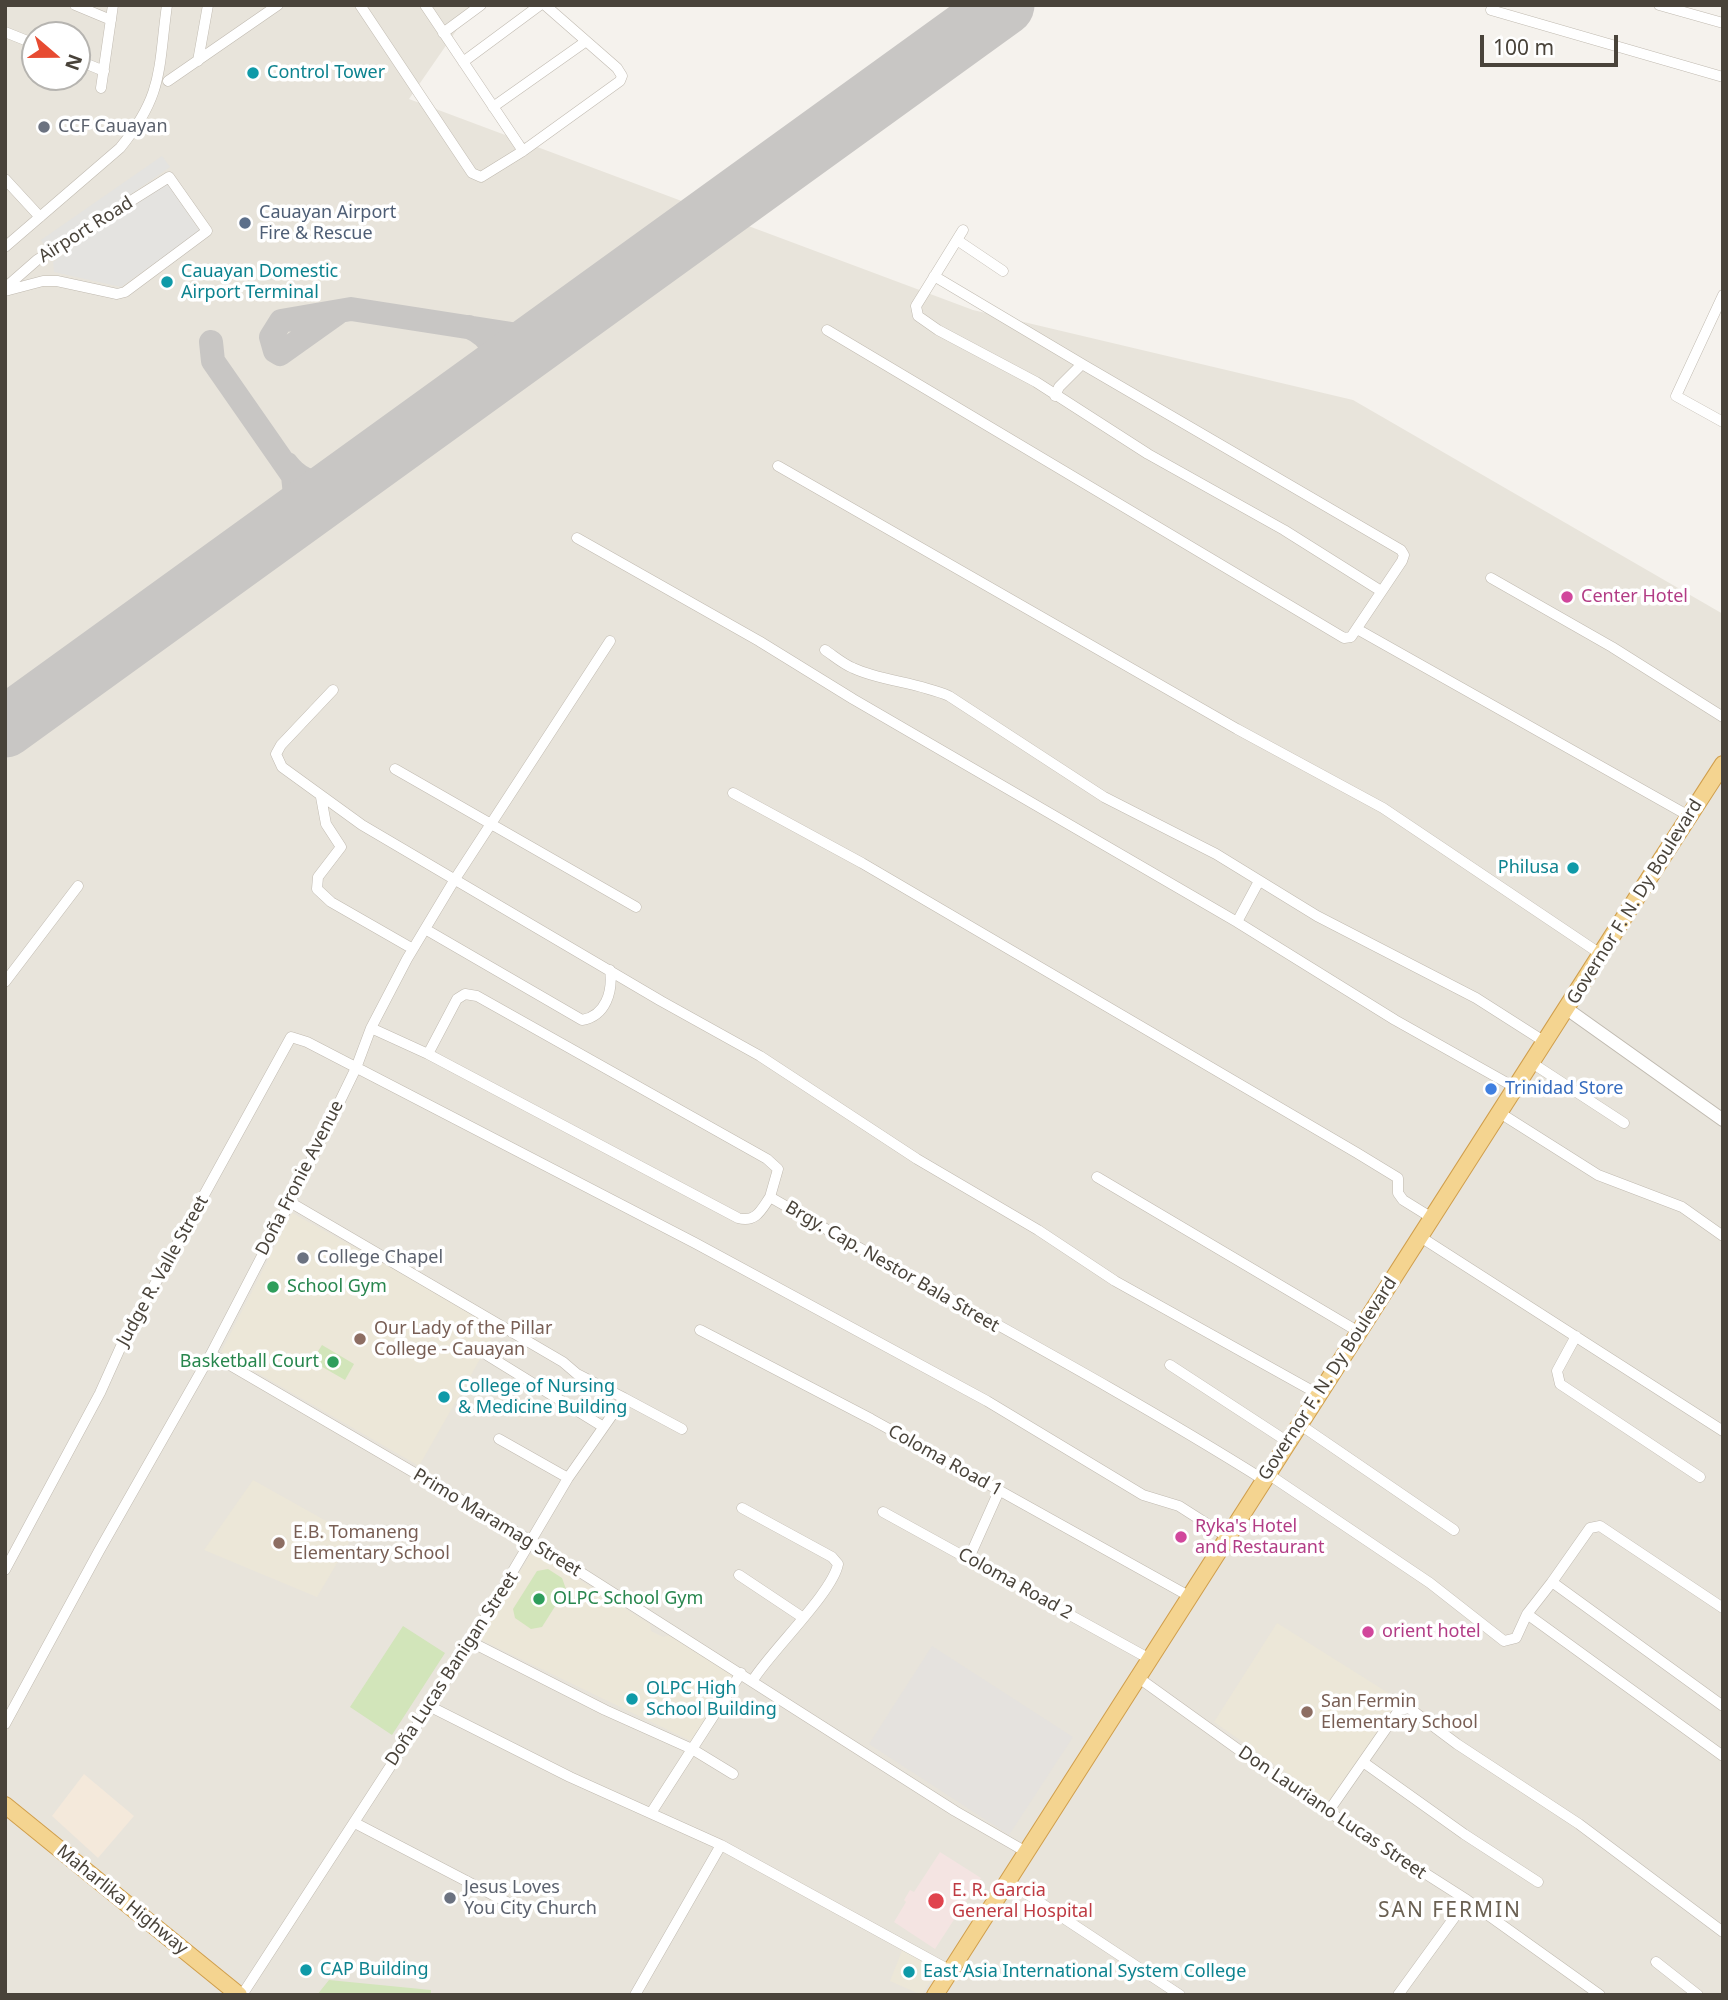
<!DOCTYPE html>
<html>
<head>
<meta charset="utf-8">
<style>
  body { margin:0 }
  #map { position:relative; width:1728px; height:2000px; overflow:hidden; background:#f5f2ed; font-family:"Noto Sans",sans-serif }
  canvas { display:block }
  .frame { position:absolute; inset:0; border:7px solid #49433a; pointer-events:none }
  .north { position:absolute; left:21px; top:21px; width:70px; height:70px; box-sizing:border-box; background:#fff; border:2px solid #b6b4b0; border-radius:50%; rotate:110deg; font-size:19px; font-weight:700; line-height:28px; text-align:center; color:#49433a }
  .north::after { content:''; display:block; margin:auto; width:24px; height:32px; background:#e74b32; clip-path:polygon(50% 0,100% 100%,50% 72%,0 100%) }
  .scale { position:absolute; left:1480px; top:35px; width:138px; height:32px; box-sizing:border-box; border:4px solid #49433a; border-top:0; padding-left:9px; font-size:21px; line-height:24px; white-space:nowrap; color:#49433a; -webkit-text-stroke:5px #fff; paint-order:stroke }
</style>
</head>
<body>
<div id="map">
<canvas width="1728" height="2000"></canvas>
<div class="frame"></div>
<div class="north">N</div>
<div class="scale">100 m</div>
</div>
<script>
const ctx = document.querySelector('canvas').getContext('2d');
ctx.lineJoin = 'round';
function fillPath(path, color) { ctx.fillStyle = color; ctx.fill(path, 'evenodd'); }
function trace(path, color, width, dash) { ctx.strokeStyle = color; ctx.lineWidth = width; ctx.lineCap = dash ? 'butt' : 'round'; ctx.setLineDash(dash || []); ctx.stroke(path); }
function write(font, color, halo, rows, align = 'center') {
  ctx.font = font + ' "Noto Sans",sans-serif'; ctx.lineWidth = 7; ctx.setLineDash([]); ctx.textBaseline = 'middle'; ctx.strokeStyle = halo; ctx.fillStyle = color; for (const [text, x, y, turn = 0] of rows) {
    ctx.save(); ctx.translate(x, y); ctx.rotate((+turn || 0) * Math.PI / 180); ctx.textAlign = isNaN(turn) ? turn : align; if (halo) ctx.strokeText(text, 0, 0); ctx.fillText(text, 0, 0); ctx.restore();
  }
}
const residential = new Path2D(`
  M 5,5 L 474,5 L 409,99 L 973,310 L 1353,400 L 1723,614 L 1723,1995 L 5,1995 ZM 35,35 L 77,35 L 77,77 L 35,77 Z`);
const commercial = new Path2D(`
  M 84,1774 L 134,1816 L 98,1858 L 52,1816 Z`);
const industrial = new Path2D(`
  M 932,1646 L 1073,1737 L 1009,1835 L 869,1744 Z`);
const education = new Path2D(`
  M 292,1213 L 499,1326 L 419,1466 L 221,1352 Z
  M 253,1480 L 353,1536 L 317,1597 L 204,1550 Z
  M 537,1553 L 650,1624 L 651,1631 L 663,1637 L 670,1635 L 735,1675 L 693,1742 L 479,1639 L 530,1555 Z
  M 1277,1623 L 1401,1701 L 1330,1803 L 1214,1722 Z
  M 903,1948 L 938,1969 L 922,1995 L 890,1981 Z`);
const medical = new Path2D(`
  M 940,1852 L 981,1878 L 935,1949 L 894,1922 L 906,1902 L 904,1900 L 910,1890 L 914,1892 Z`);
const green = new Path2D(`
  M 322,1345 L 354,1364 L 345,1380 L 312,1361 Z
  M 548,1569 L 562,1578 L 566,1589 L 542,1627 L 531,1629 L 515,1618 L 513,1609 L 537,1571 Z
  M 403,1626 L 445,1653 L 392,1735 L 350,1707 Z
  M 329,1980 L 431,1990 L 431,1995 L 317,1995 Z`);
const parking = new Path2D(`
  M 162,156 L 170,167 L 48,252 L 41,240 Z
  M 166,182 L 200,231 L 121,287 L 54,272 L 53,262 Z`);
const taxiway = new Path2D(`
  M 339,312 L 280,354 L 275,351 L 271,337 L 281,321 L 351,309 L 531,337 L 542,338 L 551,333
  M 469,327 C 495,338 505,364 482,382
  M 211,342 L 213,361 L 293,476 L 296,504 L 293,515 L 266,539
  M 287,464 C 304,486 329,487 353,476`);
const runway = new Path2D(`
  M 5,727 L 1004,5`);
const minor = new Path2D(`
  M 75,5 L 111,20
  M 360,5 L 472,173 L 481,177 L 523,151 L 620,81 L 622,76 L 617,68 L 545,5
  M 425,5 L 523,151
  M 1659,5 L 1723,23
  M 1491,10 L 1723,77
  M 5,32 L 35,44
  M 443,33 L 481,5
  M 77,60 L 104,71
  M 198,61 L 208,5
  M 463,62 L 540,5
  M 168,81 L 278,5
  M 101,88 L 113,5
  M 493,107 L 585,42
  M 5,179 L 40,217
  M 963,230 L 916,306 L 918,316 L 938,330 L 1036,382 L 1148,454 L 1284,530 L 1381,591
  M 957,240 L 1003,271
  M 5,247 L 120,148 C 164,94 158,70 167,5
  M 934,276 L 1082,364
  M 5,288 L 37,260 L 169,177 L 207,231 L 125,292 L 117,294 L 57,281 L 43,281 L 5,291
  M 1723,295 L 1676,396 L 1723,422
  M 827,330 L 1344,638 L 1351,637 L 1402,561 L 1404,555 L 1401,550 L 1082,364 L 1059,387 L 1055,396
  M 778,466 L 1237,729 L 1383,808 L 1602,955
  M 577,538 L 759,641 L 853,699 L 1237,922 L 1259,881
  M 1491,578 L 1612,647 L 1723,717
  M 1357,629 L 1689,816
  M 825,650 C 834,656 843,664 853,668 C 881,681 916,682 949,696 L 1104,797 L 1216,854 L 1317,916 L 1476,998 L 1545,1042
  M 333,690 L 281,745 L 276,754 L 282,767 L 362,825 L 661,1001 L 760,1056 L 917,1159 L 1038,1230 L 1115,1281 L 1318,1394
  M 395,769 L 636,907
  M 733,793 L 862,863 L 1357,1153 L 1398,1178 L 1398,1193 L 1403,1200 L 1432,1218
  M 321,797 L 326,824 L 341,847 L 318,877 L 317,889 L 331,902 L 413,949
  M 1237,922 L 1395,1020 L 1516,1088
  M 425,929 L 582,1020 C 606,1016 613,991 610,970
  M 5,982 L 78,886
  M 371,1028 L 428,1054 L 738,1218 C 756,1223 761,1210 770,1197 C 934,1292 1103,1379 1264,1480
  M 428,1054 L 457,999 L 465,994 L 477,996 L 767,1159 L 778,1169 L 770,1197
  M 1532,1063 L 1624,1123
  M 1500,1113 L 1598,1175 L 1682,1207 L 1723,1236
  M 1097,1177 L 1359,1332
  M 288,1201 L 563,1362 L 577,1374 L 624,1398
  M 1419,1236 L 1723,1431
  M 700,1330 L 871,1419 L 1187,1595
  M 1576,1336 L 1557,1371 L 1560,1384 L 1700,1477
  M 211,1354 L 533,1542 L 955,1811 L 1028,1853
  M 487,1355 L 602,1426
  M 1170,1365 L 1288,1442
  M 1299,1424 L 1454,1530
  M 499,1439 L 568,1478
  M 1268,1474 L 1430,1583 L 1504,1641 L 1516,1638 L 1527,1614 L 1552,1582 L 1723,1706
  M 742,1508 L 832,1557 L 838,1564 C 833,1592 771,1651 753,1680
  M 883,1512 L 1148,1658
  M 969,1558 L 999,1491
  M 5,1570 L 100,1393 L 122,1344 L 291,1037 L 307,1042 L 695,1243 L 987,1401 L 1143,1495 L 1179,1506 L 1226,1536
  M 739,1575 L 802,1617
  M 1552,1582 L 1590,1528 L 1600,1526 L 1723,1608
  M 1527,1614 L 1723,1756
  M 471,1642 L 605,1710 L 692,1749 L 733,1774
  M 1136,1676 L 1296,1791 L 1467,1900 L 1600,1995
  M 429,1706 L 570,1777 L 721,1845 L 951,1971
  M 5,1724 L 99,1551 L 211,1354 L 305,1173 L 356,1068 L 371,1028 L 407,959 L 455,879 L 610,641
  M 1363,1762 L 1464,1834 L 1538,1882
  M 1328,1812 L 1399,1710 L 1409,1708 L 1457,1744 L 1579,1824 L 1723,1932
  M 651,1813 L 741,1673
  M 355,1823 L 522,1910
  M 1009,1882 L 1180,1995
  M 1656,1962 L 1698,1995
  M 242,1995 L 471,1642 L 568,1478 L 624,1398 L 682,1429
  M 635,1995 L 721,1845
  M 1398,1995 L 1467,1900`);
const tertiary = new Path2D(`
  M 1567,1009 L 1723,1120`);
const trunk = new Path2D(`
  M 5,1805 L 239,1995
  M 935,1995 C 1196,1584 1458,1173 1723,764`);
const markers = [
  [253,73,7,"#0f9aa8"],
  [44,127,7,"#6b7280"],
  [245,223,7,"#5c6f8a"],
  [167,282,7,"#0f9aa8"],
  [1567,597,7,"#d1479c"],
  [1573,868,7,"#0f9aa8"],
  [1491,1089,7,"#3f7fe0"],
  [303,1258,7,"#6b7280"],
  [273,1287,7,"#2e9e5b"],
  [360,1339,7,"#8d6e63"],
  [333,1362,7,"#2e9e5b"],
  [444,1397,7,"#0f9aa8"],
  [1181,1537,7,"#d1479c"],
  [279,1543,7,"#8d6e63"],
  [539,1599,7,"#2e9e5b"],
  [1368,1632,7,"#d1479c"],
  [632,1699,7,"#0f9aa8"],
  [1307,1712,7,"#8d6e63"],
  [450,1898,7,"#6b7280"],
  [936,1901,9,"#e0444e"],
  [306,1970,7,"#0f9aa8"],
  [909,1972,7,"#0f9aa8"]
];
const cultureNames = [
  ["Control Tower",267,73],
  ["Cauayan Domestic",181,272],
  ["Airport Terminal",181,293],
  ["Philusa",1559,868,"right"],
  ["College of Nursing",458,1387],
  ["& Medicine Building",458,1408],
  ["OLPC High",646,1689],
  ["School Building",646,1710],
  ["CAP Building",320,1970],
  ["East Asia International System College",923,1972]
];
const worshipNames = [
  ["CCF Cauayan",58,127],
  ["College Chapel",317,1258],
  ["Jesus Loves",464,1888],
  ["You City Church",464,1909]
];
const serviceNames = [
  ["Cauayan Airport",259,213],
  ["Fire & Rescue",259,234]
];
const streetNames = [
  ["Airport Road",86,230,-32],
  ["Governor F. N. Dy Boulevard",1635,902,-58],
  ["Doña Fronie Avenue",300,1178,-63],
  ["Brgy. Cap. Nestor Bala Street",892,1267,30],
  ["Judge R. Valle Street",163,1271,-61],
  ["Governor F. N. Dy Boulevard",1328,1379,-57],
  ["Coloma Road 1",945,1461,29],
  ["Primo Maramag Street",497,1523,31],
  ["Coloma Road 2",1015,1584,29],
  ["Doña Lucas Banigan Street",452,1669,-57],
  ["Don Lauriano Lucas Street",1332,1813,34],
  ["Maharlika Highway",122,1900,39]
];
const hotelNames = [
  ["Center Hotel",1581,597],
  ["Ryka's Hotel",1195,1527],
  ["and Restaurant",1195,1548],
  ["orient hotel",1382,1632]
];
const shopNames = [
  ["Trinidad Store",1505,1089]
];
const leisureNames = [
  ["School Gym",287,1287],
  ["Basketball Court",319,1362,"right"],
  ["OLPC School Gym",553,1599]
];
const educationNames = [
  ["Our Lady of the Pillar",374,1329],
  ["College - Cauayan",374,1350],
  ["E.B. Tomaneng",293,1533],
  ["Elementary School",293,1554],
  ["San Fermin",1321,1702],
  ["Elementary School",1321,1723]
];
const healthNames = [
  ["E. R. Garcia",952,1891],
  ["General Hospital",952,1912]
];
const quarterNames = [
  ["SAN FERMIN",1450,1911]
];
fillPath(residential, '#e8e4db');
fillPath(commercial, '#f4e9db');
fillPath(industrial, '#e5e2de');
fillPath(education, '#ece7d8');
fillPath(medical, '#f4e4e2');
fillPath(green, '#d2e5ba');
fillPath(parking, '#e4e3e0');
trace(taxiway, '#c8c6c4', 24);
trace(runway, '#c8c6c4', 61);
trace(minor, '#c0bab0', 11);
trace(tertiary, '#c0bab0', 14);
trace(trunk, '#d09e4b', 18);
trace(minor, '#fff', 10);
trace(tertiary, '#fff', 12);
trace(trunk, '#f4d490', 16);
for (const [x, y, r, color] of markers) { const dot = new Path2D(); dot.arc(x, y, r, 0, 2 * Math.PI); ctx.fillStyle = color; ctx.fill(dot); trace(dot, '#fff', 2.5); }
write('18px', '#0d838f', '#fff', cultureNames, 'left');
write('18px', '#5b616d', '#fff', worshipNames, 'left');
write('18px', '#4e5e75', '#fff', serviceNames, 'left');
write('18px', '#49433a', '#fff', streetNames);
write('18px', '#b23c85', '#fff', hotelNames, 'left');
write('18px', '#366cbe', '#fff', shopNames, 'left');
write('18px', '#27864d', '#fff', leisureNames, 'left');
write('18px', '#785e54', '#fff', educationNames, 'left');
write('18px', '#be3a42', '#fff', healthNames, 'left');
ctx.letterSpacing = '2px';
write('21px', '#6b6153', '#fff', quarterNames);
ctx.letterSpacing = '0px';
</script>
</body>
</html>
